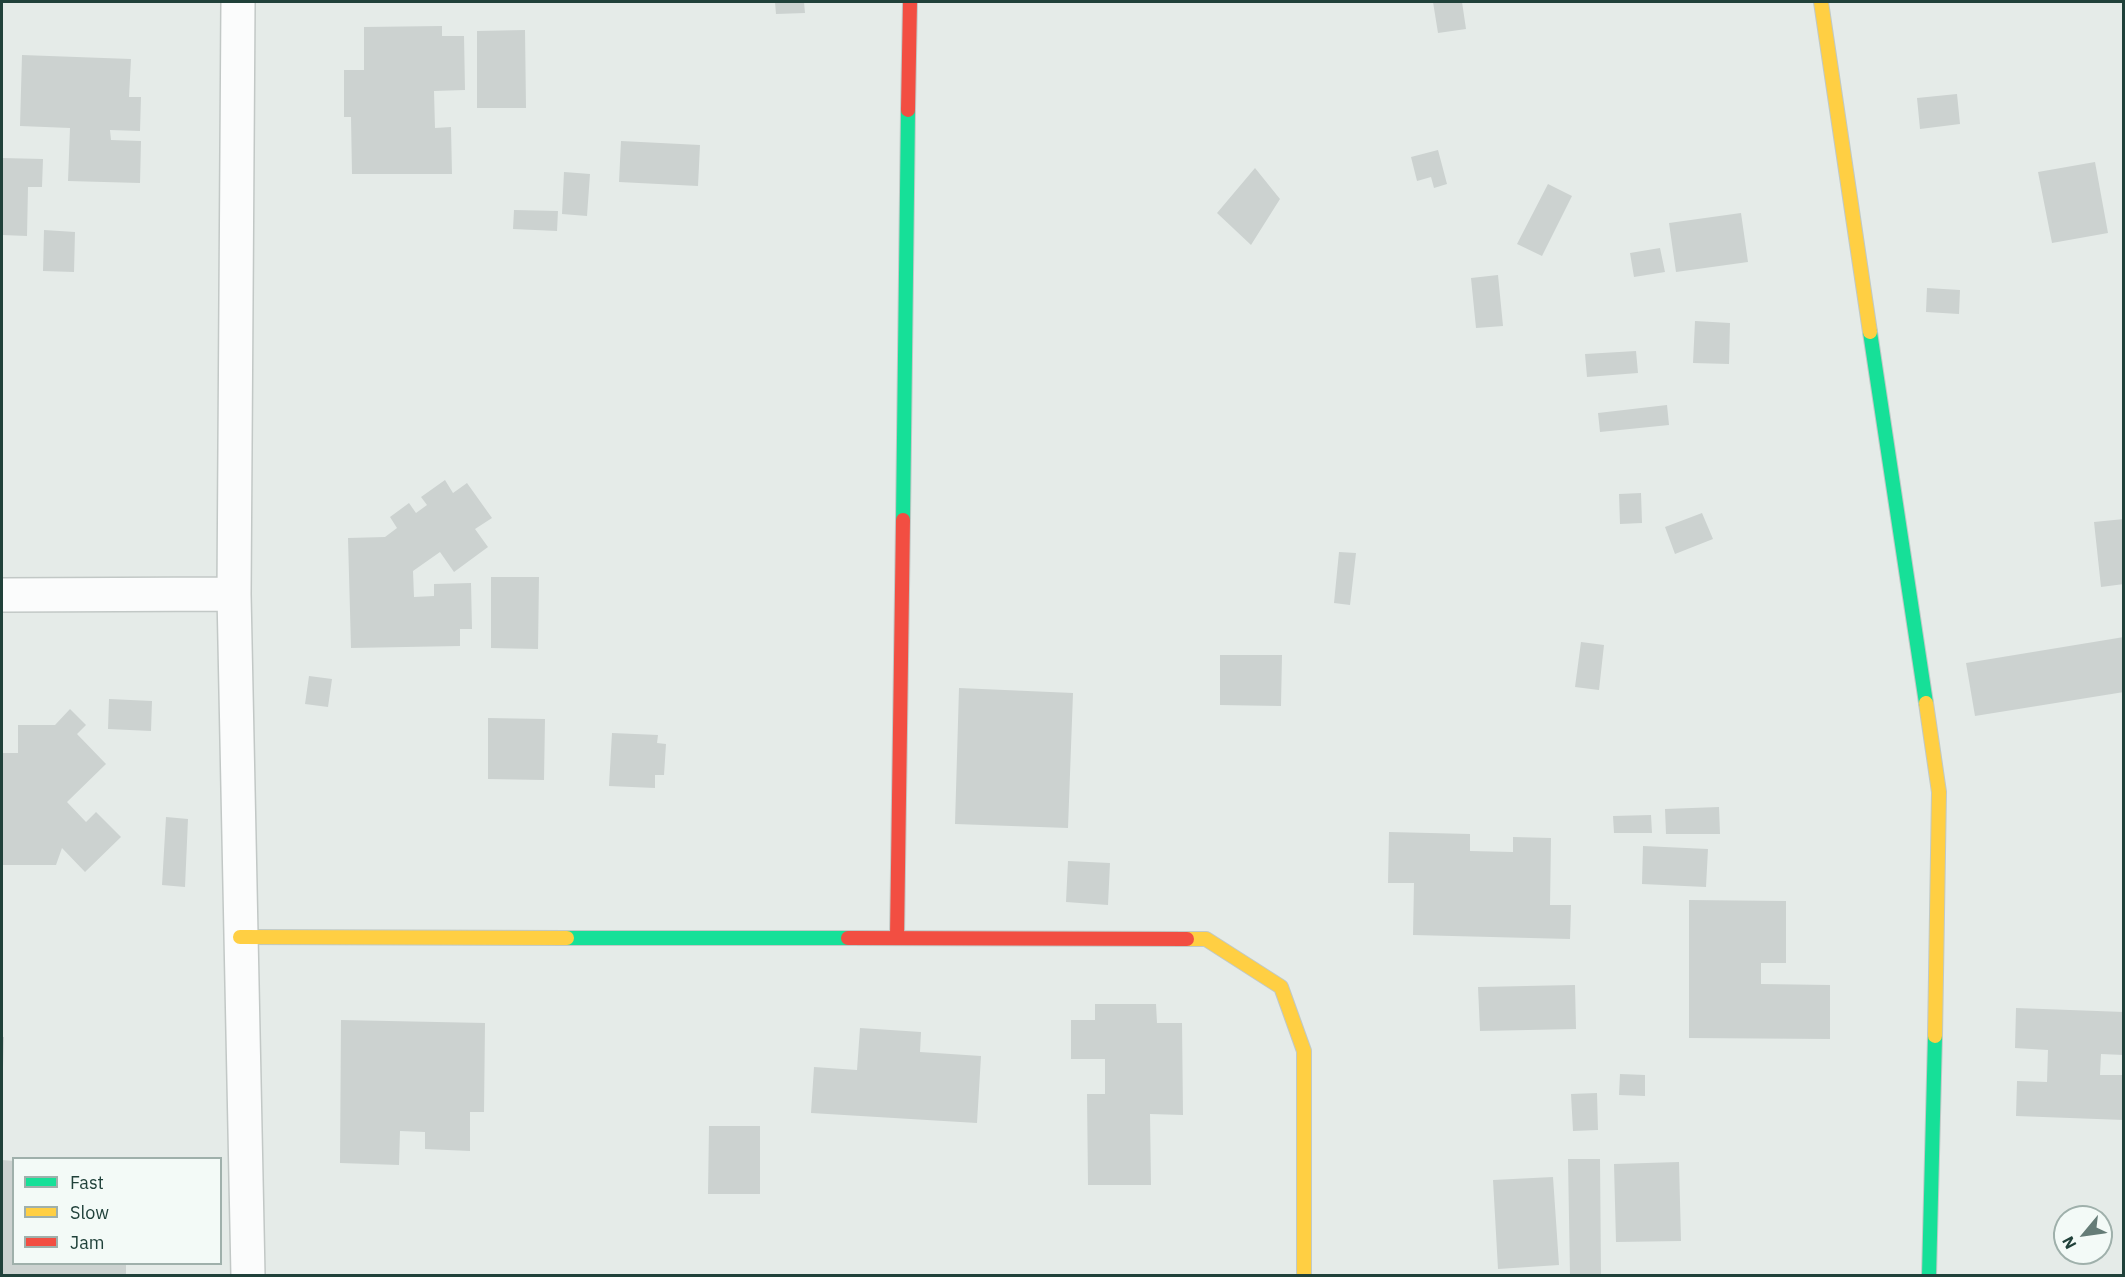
<!DOCTYPE html>
<html>
<head>
<meta charset="utf-8">
<style>
  body { margin:0 }
  #map { position:relative; width:2125px; height:1277px; overflow:hidden; background:#e5ebe8; font-family:"IBM Plex Sans",sans-serif }
  canvas { display:block }
  .frame { position:absolute; inset:0; border:3px solid #20413a; pointer-events:none }
  .legend { position:absolute; left:12px; top:1157px; width:210px; height:108px; box-sizing:border-box; background:#f3faf7; border:2px solid #9fb0ab; margin:0; padding:8px 10px; list-style:none; font-size:18px; color:#20413a }
  .legend li { display:flex; align-items:center; gap:12px; height:30px }
  .legend b { width:30px; border:2px solid #9fb0ab }
  .north { position:absolute; left:2053px; top:1205px; width:60px; height:60px; box-sizing:border-box; background:#f3faf7; border:2px solid #9fb0ab; border-radius:50%; rotate:241deg; font-size:16px; font-weight:700; line-height:24px; text-align:center; color:#20413a }
  .north::after { content:''; display:block; margin:auto; width:21px; height:27px; background:#657c77; clip-path:polygon(50% 0,100% 100%,50% 72%,0 100%) }
</style>
</head>
<body>
<div id="map">
<canvas width="2125" height="1277"></canvas>
<div class="frame"></div>
<ul class="legend">
<li><b style="height:8px;background:#16e098"></b>Fast</li>
<li><b style="height:8px;background:#ffcf43"></b>Slow</li>
<li><b style="height:8px;background:#f24e42"></b>Jam</li>
</ul>
<div class="north">N</div>
</div>
<script>
const ctx = document.querySelector('canvas').getContext('2d');
ctx.lineJoin = 'round';
function fillPath(path, color) { ctx.fillStyle = color; ctx.fill(path, 'evenodd'); }
function trace(path, color, width, dash) { ctx.strokeStyle = color; ctx.lineWidth = width; ctx.lineCap = dash ? 'butt' : 'round'; ctx.setLineDash(dash || []); ctx.stroke(path); }
const building = new Path2D(`
  M 775,2 L 804,2 L 805,13 L 776,14 Z
  M 1433,2 L 1462,2 L 1466,29 L 1438,33 Z
  M 442,26 L 442,36 L 464,36 L 465,90 L 434,91 L 435,128 L 451,127 L 452,174 L 352,174 L 351,117 L 344,117 L 344,70 L 364,70 L 364,27 Z
  M 525,30 L 526,108 L 477,108 L 477,31 Z
  M 22,55 L 131,59 L 129,97 L 141,97 L 140,131 L 110,130 L 111,140 L 141,141 L 140,183 L 68,181 L 70,128 L 20,126 Z
  M 1957,94 L 1960,124 L 1920,129 L 1917,98 Z
  M 621,141 L 700,145 L 698,186 L 619,182 Z
  M 1438,150 L 1447,184 L 1434,188 L 1431,177 L 1417,181 L 1411,157 Z
  M 2,158 L 43,159 L 42,187 L 28,187 L 27,236 L 2,235 Z
  M 2095,162 L 2108,233 L 2052,243 L 2038,172 Z
  M 1255,168 L 1280,199 L 1251,245 L 1217,213 Z
  M 564,172 L 590,174 L 587,216 L 562,214 Z
  M 1548,184 L 1572,196 L 1542,256 L 1517,244 Z
  M 514,210 L 558,211 L 557,231 L 513,229 Z
  M 1741,213 L 1748,262 L 1676,272 L 1669,223 Z
  M 44,230 L 75,232 L 74,272 L 43,271 Z
  M 1660,248 L 1665,272 L 1634,277 L 1630,253 Z
  M 1498,275 L 1503,326 L 1476,328 L 1471,278 Z
  M 1927,288 L 1960,290 L 1959,314 L 1926,312 Z
  M 1695,321 L 1730,323 L 1729,364 L 1693,363 Z
  M 1636,351 L 1638,373 L 1587,377 L 1585,354 Z
  M 1667,405 L 1669,425 L 1600,432 L 1598,413 Z
  M 445,480 L 453,493 L 467,483 L 492,518 L 475,529 L 488,547 L 454,572 L 440,552 L 413,571 L 414,597 L 434,596 L 434,584 L 471,583 L 472,629 L 460,629 L 460,646 L 351,648 L 348,538 L 385,537 L 397,528 L 390,517 L 409,503 L 416,513 L 427,505 L 421,497 Z
  M 1641,493 L 1642,523 L 1620,524 L 1619,494 Z
  M 1702,513 L 1713,539 L 1675,554 L 1665,527 Z
  M 2124,519 L 2124,584 L 2101,587 L 2094,522 Z
  M 1339,552 L 1356,553 L 1350,605 L 1334,603 Z
  M 491,577 L 539,577 L 538,649 L 491,648 Z
  M 2124,637 L 2124,692 L 1975,716 L 1966,663 Z
  M 1581,642 L 1604,645 L 1599,690 L 1575,687 Z
  M 1220,655 L 1282,655 L 1281,706 L 1220,705 Z
  M 309,676 L 332,679 L 328,707 L 305,704 Z
  M 959,688 L 1073,693 L 1068,828 L 955,824 Z
  M 109,699 L 152,701 L 151,731 L 108,729 Z
  M 70,709 L 86,725 L 77,734 L 106,764 L 67,802 L 86,822 L 96,812 L 121,837 L 85,872 L 62,848 L 56,865 L 2,865 L 2,753 L 18,753 L 18,725 L 55,725 Z
  M 488,718 L 545,719 L 544,780 L 488,779 Z
  M 612,733 L 658,735 L 657,743 L 666,744 L 664,775 L 655,775 L 655,788 L 609,786 Z
  M 1719,807 L 1720,834 L 1666,834 L 1665,809 Z
  M 1651,815 L 1652,833 L 1614,833 L 1613,816 Z
  M 166,817 L 188,819 L 185,887 L 162,885 Z
  M 1389,832 L 1470,834 L 1470,851 L 1513,852 L 1513,837 L 1551,838 L 1550,905 L 1571,905 L 1570,939 L 1413,935 L 1414,883 L 1388,883 Z
  M 1643,846 L 1708,849 L 1706,887 L 1642,884 Z
  M 1068,861 L 1110,863 L 1108,905 L 1066,902 Z
  M 1689,900 L 1786,901 L 1786,963 L 1761,963 L 1761,984 L 1830,985 L 1830,1039 L 1689,1038 Z
  M 1575,985 L 1576,1029 L 1480,1031 L 1478,987 Z
  M 1095,1004 L 1156,1004 L 1157,1023 L 1182,1023 L 1183,1115 L 1150,1114 L 1151,1185 L 1088,1185 L 1087,1094 L 1105,1094 L 1105,1059 L 1071,1059 L 1071,1020 L 1095,1020 Z
  M 2016,1008 L 2124,1012 L 2124,1055 L 2101,1054 L 2100,1075 L 2124,1075 L 2124,1120 L 2016,1116 L 2017,1081 L 2047,1082 L 2048,1050 L 2015,1048 Z
  M 341,1020 L 485,1023 L 484,1112 L 470,1112 L 470,1151 L 425,1149 L 425,1132 L 400,1131 L 399,1165 L 340,1163 Z
  M 860,1028 L 921,1032 L 920,1052 L 981,1056 L 977,1123 L 811,1113 L 814,1067 L 857,1070 Z
  M 2,1037 L 4,1037 L 3,1067 L 2,1067 Z
  M 1620,1074 L 1645,1075 L 1645,1096 L 1619,1095 Z
  M 1597,1093 L 1598,1130 L 1573,1131 L 1571,1094 Z
  M 709,1126 L 760,1126 L 760,1194 L 708,1194 Z
  M 1568,1159 L 1600,1159 L 1601,1276 L 1570,1276 Z
  M 2,1160 L 14,1161 L 14,1264 L 126,1264 L 126,1276 L 2,1276 Z
  M 1679,1162 L 1681,1241 L 1616,1242 L 1614,1164 Z
  M 1553,1177 L 1559,1265 L 1498,1269 L 1493,1180 Z`);
const street = new Path2D(`
  M 234,594 L 248,1276
  M 2,595 L 234,594 L 238,2`);
const fast = new Path2D(`
  M 1870,332 L 1926,703
  M 903,520 L 908,110
  M 567,938 L 848,938
  M 1929,1276 L 1935,1036`);
const slow = new Path2D(`
  M 1821,2 L 1870,332
  M 1926,703 L 1939,792 L 1935,1036
  M 240,937 L 567,938
  M 1187,939 L 1206,939 L 1281,987 L 1304,1051 L 1304,1276`);
const jam = new Path2D(`
  M 908,110 L 910,2
  M 897,937 L 903,520
  M 848,938 L 1187,939`);
fillPath(building, '#ccd2d0');
trace(street, '#c2c8c6', 36);
trace(fast, '#c0c9c6', 16);
trace(slow, '#c0c9c6', 16);
trace(jam, '#c0c9c6', 16);
trace(street, '#fbfcfc', 33);
trace(fast, '#16e098', 14);
trace(slow, '#ffcf43', 14);
trace(jam, '#f24e42', 14);
</script>
</body>
</html>
